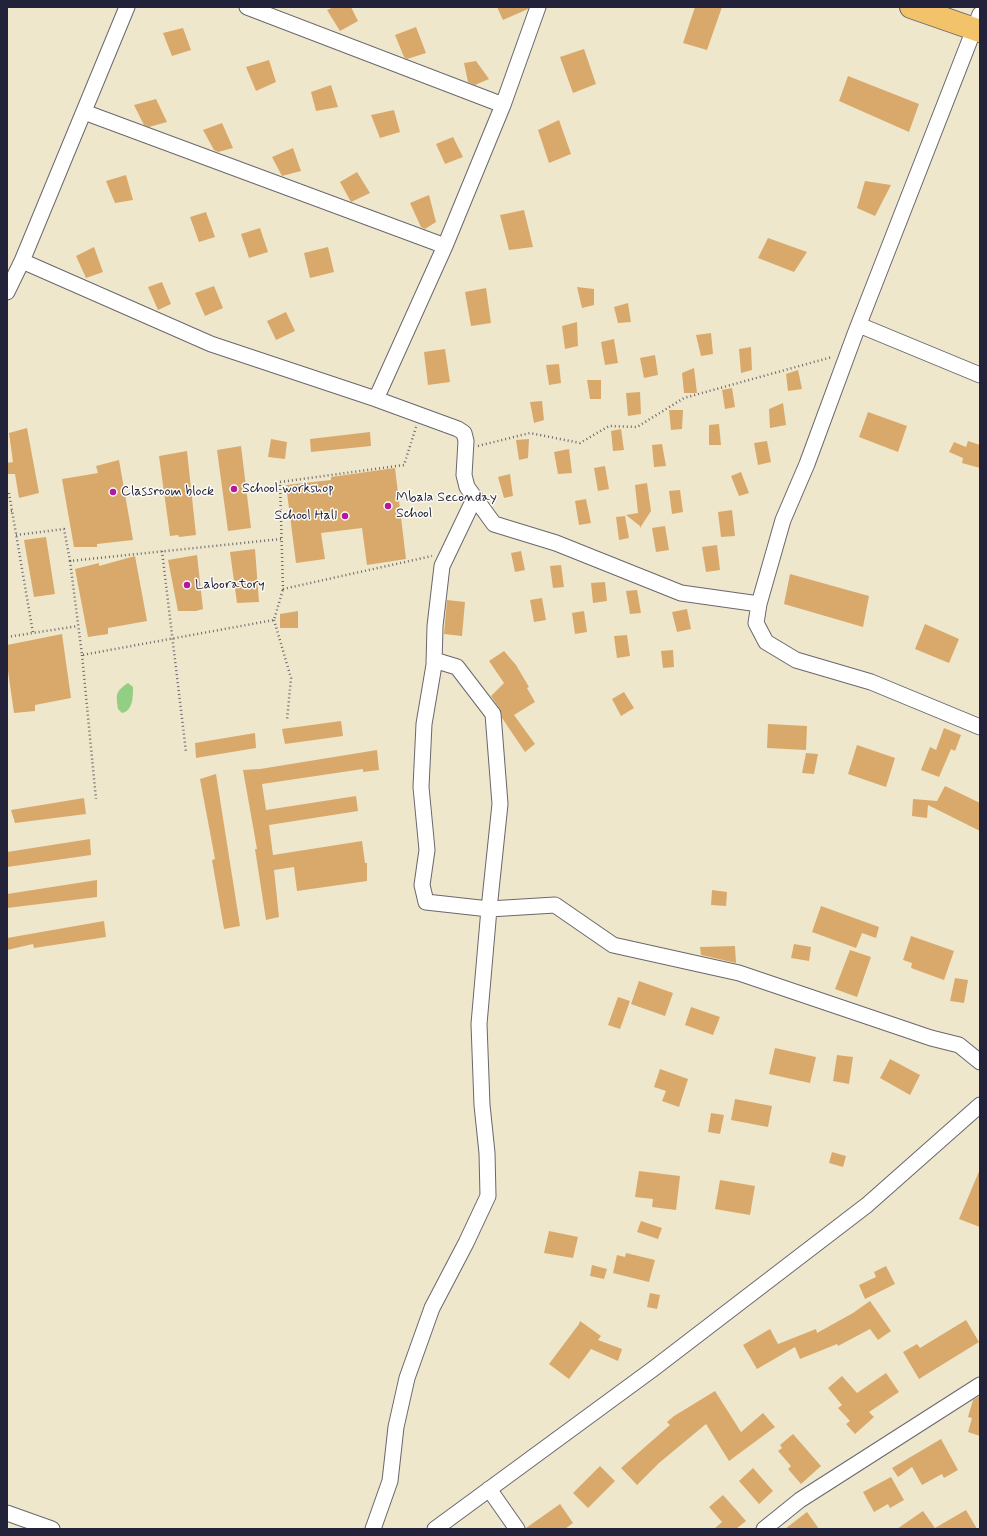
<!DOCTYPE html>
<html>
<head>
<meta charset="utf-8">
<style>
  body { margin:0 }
  #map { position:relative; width:987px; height:1536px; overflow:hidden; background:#efe7cb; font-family:Mynerve,sans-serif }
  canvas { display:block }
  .frame { position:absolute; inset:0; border:8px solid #22223b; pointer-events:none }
</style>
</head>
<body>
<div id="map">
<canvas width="987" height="1536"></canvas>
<div class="frame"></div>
</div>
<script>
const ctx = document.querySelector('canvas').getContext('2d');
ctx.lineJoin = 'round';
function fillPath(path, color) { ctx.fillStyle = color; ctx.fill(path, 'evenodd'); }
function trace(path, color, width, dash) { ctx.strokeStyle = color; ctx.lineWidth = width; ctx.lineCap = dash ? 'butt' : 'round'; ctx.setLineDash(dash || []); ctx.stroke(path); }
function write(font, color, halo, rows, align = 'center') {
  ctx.font = font + ' Mynerve,sans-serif'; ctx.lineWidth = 3; ctx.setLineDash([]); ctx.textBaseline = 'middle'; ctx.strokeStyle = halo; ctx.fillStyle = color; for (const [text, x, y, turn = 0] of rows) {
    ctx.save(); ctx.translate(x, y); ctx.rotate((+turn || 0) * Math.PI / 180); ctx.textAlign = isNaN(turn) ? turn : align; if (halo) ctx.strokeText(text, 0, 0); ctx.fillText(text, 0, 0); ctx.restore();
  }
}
const green = new Path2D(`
  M 128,683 L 133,687 C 133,697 133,711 122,713 L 118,709 C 116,694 115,692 128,683 Z`);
const building = new Path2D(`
  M 334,7 L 351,7 L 358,21 L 340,31 L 327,10 Z
  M 497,7 L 528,7 L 528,9 L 503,20 Z
  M 695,7 L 722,7 L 707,50 L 683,43 Z
  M 416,27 L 426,53 L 407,59 L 404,57 L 395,35 Z
  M 183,28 L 191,50 L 172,56 L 163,33 Z
  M 584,49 L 596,84 L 573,93 L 560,57 Z
  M 269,60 L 276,82 L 256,91 L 246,67 Z
  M 476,61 L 489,79 L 475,85 L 468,82 L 464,63 Z
  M 848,76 L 919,104 L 909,132 L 839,101 Z
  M 331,85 L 338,107 L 316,111 L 311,92 Z
  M 156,99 L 167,122 L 149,127 L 144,125 L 134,105 Z
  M 394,110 L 400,132 L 380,138 L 371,115 Z
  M 559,120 L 571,154 L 549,163 L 538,130 Z
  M 222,123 L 233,148 L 218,152 L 214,150 L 203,130 Z
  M 453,137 L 463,157 L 445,164 L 436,144 Z
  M 293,148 L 301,171 L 282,176 L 272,157 Z
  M 357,172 L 370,193 L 351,202 L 340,182 Z
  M 126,175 L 133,200 L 115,203 L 106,181 Z
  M 865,181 L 891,185 L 875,216 L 857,208 Z
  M 429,195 L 436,222 L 425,229 L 421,227 L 410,203 Z
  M 524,210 L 533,247 L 509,250 L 500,215 Z
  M 206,212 L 215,237 L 199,242 L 190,217 Z
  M 260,228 L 268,252 L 249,258 L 241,234 Z
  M 768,238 L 807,252 L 794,272 L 758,258 Z
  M 94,247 L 103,272 L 86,278 L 76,256 Z
  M 328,247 L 334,272 L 310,278 L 304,253 Z
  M 162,282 L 171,304 L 158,310 L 148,287 Z
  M 214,286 L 223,308 L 205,316 L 195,293 Z
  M 577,287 L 594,289 L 594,305 L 582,308 Z
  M 486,288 L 491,323 L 471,326 L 465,292 Z
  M 628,303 L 631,322 L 618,323 L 614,307 Z
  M 286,312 L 295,331 L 276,340 L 267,321 Z
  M 577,322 L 578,346 L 565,349 L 562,326 Z
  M 711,333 L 713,354 L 701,356 L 696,335 Z
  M 614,339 L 618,363 L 605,365 L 601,342 Z
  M 751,347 L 752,370 L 741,373 L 739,349 Z
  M 445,349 L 450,382 L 428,385 L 424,352 Z
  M 655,355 L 658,375 L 644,378 L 640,358 Z
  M 559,364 L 561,383 L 549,385 L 546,365 Z
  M 694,368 L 697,393 L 684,393 L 682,373 Z
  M 798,370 L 802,389 L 788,391 L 786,374 Z
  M 587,380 L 601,380 L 601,399 L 590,399 Z
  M 732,388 L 735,407 L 725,409 L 722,390 Z
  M 640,392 L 641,414 L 628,416 L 626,393 Z
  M 542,401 L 544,420 L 534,423 L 530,402 Z
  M 783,403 L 786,425 L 770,428 L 769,409 Z
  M 669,410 L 683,410 L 682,429 L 671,430 Z
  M 868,412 L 907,426 L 898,452 L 859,437 Z
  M 719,424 L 721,445 L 709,445 L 709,425 Z
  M 27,428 L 39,493 L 19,498 L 15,474 L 7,474 L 7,463 L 13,462 L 9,433 Z
  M 621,429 L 624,450 L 613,451 L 611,431 Z
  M 370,432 L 371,446 L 311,452 L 310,439 Z
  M 271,439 L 287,442 L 285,459 L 268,457 Z
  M 529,439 L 528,458 L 519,460 L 516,440 Z
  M 767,441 L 771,462 L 758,465 L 754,443 Z
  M 968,441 L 980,445 L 980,468 L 962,463 L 963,458 L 949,452 L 954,442 L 966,447 Z
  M 662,444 L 666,466 L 654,467 L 652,445 Z
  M 241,446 L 251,528 L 228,531 L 217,450 Z
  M 569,449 L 572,473 L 558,474 L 554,452 Z
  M 187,451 L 196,535 L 179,537 L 178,535 L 170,536 L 159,456 Z
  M 119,460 L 133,540 L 97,544 L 97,547 L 74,547 L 62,479 L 98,473 L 96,466 Z
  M 605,466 L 609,489 L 598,491 L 594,468 Z
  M 395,468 L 406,559 L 367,565 L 362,528 L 321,533 L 325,559 L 296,563 L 286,485 L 331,480 L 331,477 Z
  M 741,472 L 749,493 L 739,496 L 731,476 Z
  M 510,474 L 513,496 L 504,498 L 498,477 Z
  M 647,483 L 651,511 L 640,528 L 640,526 L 626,515 L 638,513 L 635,485 Z
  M 680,490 L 683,512 L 672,514 L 669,491 Z
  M 586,499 L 591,523 L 579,525 L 575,501 Z
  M 732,510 L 735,536 L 721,537 L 718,512 Z
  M 625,516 L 629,538 L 619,540 L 616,517 Z
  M 665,526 L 669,550 L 656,552 L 652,528 Z
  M 46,537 L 55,594 L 34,597 L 24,540 Z
  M 717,545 L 720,570 L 706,572 L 702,547 Z
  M 255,549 L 259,602 L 237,603 L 230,552 Z
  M 521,551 L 525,570 L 515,572 L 511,553 Z
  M 197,555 L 203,609 L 196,611 L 178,611 L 168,560 Z
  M 135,556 L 147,621 L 108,628 L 108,634 L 88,637 L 75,569 L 99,563 L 99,566 Z
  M 561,565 L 564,587 L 553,588 L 550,566 Z
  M 790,574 L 869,596 L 863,627 L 784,604 Z
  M 605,582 L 607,601 L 593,603 L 591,583 Z
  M 637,590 L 641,613 L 630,614 L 626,591 Z
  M 542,598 L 546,620 L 534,622 L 530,600 Z
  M 447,600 L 465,602 L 462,636 L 444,634 Z
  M 687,609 L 691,629 L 677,632 L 672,612 Z
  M 298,611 L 298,628 L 280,628 L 280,614 Z
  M 584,611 L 587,632 L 575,634 L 572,613 Z
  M 925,624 L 959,639 L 949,663 L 915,649 Z
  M 62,634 L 71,698 L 35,705 L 35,711 L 14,713 L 7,664 L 7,645 Z
  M 627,635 L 630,656 L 617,658 L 614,636 Z
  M 673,650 L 674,667 L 663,668 L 661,651 Z
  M 504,651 L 516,665 L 529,687 L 527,688 L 535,702 L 514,715 L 535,744 L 525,752 L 502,718 L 500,709 L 491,696 L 504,683 L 489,661 Z
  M 624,692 L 634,708 L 621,716 L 612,699 Z
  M 341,721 L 343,736 L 285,744 L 282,729 Z
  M 768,724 L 807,726 L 806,750 L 767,748 Z
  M 944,728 L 961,735 L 955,751 L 951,749 L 939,777 L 921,770 L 930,747 L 936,750 Z
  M 255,733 L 256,748 L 196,758 L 195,743 Z
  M 857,745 L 895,758 L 886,787 L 848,774 Z
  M 377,750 L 379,770 L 363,772 L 363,769 L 262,784 L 266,810 L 356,796 L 358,811 L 269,825 L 273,855 L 362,841 L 365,863 L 367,863 L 367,881 L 297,891 L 294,867 L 274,870 L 279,917 L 266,920 L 255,849 L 257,849 L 243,770 L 260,769 Z
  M 806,753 L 818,754 L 814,774 L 802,773 Z
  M 216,774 L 240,926 L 224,929 L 212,860 L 215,859 L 200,779 Z
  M 945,786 L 980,803 L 980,831 L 928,805 L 927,818 L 912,816 L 913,799 L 937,801 Z
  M 84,798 L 86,814 L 15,823 L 11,810 Z
  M 90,839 L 91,855 L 7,867 L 7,852 Z
  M 97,880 L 97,897 L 7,908 L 7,894 Z
  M 712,890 L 727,892 L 726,906 L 711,905 Z
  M 821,906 L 879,927 L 876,938 L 862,933 L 856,948 L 812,932 Z
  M 104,921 L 106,937 L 34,948 L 33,944 L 7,950 L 7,938 Z
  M 911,936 L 954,951 L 944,980 L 911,968 L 912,963 L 903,960 Z
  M 794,944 L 811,947 L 809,961 L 791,958 Z
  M 735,946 L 736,963 L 701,955 L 700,947 Z
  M 850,950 L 871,957 L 857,997 L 835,989 Z
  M 955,978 L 968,980 L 964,1003 L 950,1001 Z
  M 639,981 L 673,993 L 665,1016 L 631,1004 Z
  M 618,997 L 630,1001 L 620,1029 L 608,1025 Z
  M 691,1007 L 720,1017 L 713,1035 L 685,1025 Z
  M 775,1048 L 816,1057 L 810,1083 L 769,1074 Z
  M 837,1055 L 853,1057 L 849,1084 L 833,1081 Z
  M 890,1059 L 920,1075 L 910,1095 L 880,1078 Z
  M 660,1069 L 688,1079 L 679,1107 L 662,1101 L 666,1091 L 654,1087 Z
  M 735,1099 L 772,1106 L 768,1127 L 731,1120 Z
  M 711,1113 L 724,1115 L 720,1134 L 708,1132 Z
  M 832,1152 L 846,1156 L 843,1167 L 829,1163 Z
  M 980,1169 L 980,1227 L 959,1219 Z
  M 639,1171 L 680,1176 L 676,1210 L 652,1207 L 653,1199 L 635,1197 Z
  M 720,1180 L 755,1186 L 750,1215 L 715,1209 Z
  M 641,1221 L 662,1228 L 658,1239 L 637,1232 Z
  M 549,1231 L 578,1237 L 573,1258 L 544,1253 Z
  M 626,1253 L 655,1260 L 649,1282 L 613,1273 L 617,1255 L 625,1257 Z
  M 592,1265 L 607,1269 L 604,1279 L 590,1276 Z
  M 886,1266 L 895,1284 L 865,1299 L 859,1285 L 876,1277 L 874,1272 Z
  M 650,1293 L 660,1295 L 657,1309 L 647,1307 Z
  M 870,1301 L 891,1331 L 878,1340 L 870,1329 L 838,1346 L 837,1344 L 800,1359 L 795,1347 L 757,1369 L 743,1345 L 770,1329 L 778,1344 L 816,1329 L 817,1333 L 853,1313 Z
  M 966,1320 L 979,1342 L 919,1379 L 903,1352 L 917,1344 L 920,1348 Z
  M 580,1321 L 601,1336 L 598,1340 L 622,1349 L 618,1361 L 591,1349 L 569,1379 L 549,1364 L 579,1324 Z
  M 886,1373 L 899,1392 L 869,1412 L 874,1417 L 855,1434 L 846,1424 L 850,1421 L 838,1408 L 842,1405 L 828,1388 L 842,1376 L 857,1393 Z
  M 715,1391 L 741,1432 L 763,1413 L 775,1427 L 729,1461 L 706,1424 L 659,1463 L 637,1485 L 621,1468 L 670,1425 L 667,1422 L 674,1416 Z
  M 980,1396 L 980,1436 L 968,1432 L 972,1418 L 968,1417 L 973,1400 Z
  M 793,1434 L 821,1466 L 801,1484 L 788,1469 L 791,1466 L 778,1451 L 782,1448 L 780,1445 Z
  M 941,1439 L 958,1470 L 944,1478 L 942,1474 L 922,1485 L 912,1467 L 898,1477 L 892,1468 Z
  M 600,1466 L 615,1481 L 588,1508 L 573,1493 Z
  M 753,1468 L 773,1491 L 759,1504 L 739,1481 Z
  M 891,1477 L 904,1500 L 890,1508 L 888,1504 L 874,1512 L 863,1492 Z
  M 723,1495 L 746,1521 L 736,1529 L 714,1529 L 722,1522 L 709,1507 Z
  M 560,1504 L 573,1523 L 565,1529 L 526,1529 L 526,1528 Z
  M 966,1510 L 977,1529 L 897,1529 L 923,1511 L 935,1528 Z
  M 807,1512 L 819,1529 L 785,1529 Z`);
const path = new Path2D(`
  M 416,427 L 404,465 L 280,482 L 283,589 L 432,556
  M 478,446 L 530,433 L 580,443 L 609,426 L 637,427 L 684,398 L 832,357
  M 9,493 L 33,633
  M 7,512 L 12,511
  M 16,535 L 64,529 L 70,561
  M 281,539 L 70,561 L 82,655 L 274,620 L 283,589
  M 162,551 L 186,752
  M 274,620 L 291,678 L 287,720
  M 7,637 L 78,626
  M 82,655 L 96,799`);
const street = new Path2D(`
  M 247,7 L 503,105
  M 980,14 L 855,334 L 807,464 L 783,520 L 759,604 L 756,623 L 766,642 L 796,660 L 871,682 L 980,727
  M 84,112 L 445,246
  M 22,261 L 211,344 L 376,399 L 458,429 L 464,433 L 466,441 L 464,475 L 467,487 L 494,524 L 556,543 L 681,593 L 759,604
  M 7,292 L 22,261 L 127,7
  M 859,325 L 980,375
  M 376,399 L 445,246 L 503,105 L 538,7
  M 434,660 L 457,667 L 493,714 L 500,804 L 489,909 L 555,905 L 613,945 L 739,973 L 931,1038 L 959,1045 L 980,1062
  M 489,1489 L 517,1529
  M 7,1513 L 52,1529
  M 373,1529 L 390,1481 L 396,1427 L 407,1378 L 432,1308 L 466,1243 L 488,1196 L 487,1153 L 482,1105 L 479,1024 L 489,909 L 426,902 L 422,885 L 427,850 L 421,787 L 424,724 L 434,665 L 435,626 L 442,566 L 475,497
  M 435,1529 L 653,1369 L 867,1205 L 980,1105
  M 764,1529 L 800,1500 L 980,1385`);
const primary = new Path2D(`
  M 911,7 L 980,31`);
const markers = [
  [234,489,4,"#b5179e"],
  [113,492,4,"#b5179e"],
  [388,506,4,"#b5179e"],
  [345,516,4,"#b5179e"],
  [187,585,4,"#b5179e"]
];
const poiNames = [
  ["School workshop",242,489],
  ["Classroom block",121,492],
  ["Mbala Seconday",396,498],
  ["School",396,514],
  ["School Hall",337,516,"right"],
  ["Laboratory",195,585]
];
fillPath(green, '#92ce83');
fillPath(building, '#d9a96c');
trace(street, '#6a676d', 17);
trace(primary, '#6a676d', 24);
trace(path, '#6a676d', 2.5, [1, 3]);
trace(street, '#fff', 15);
trace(primary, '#f2c36a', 22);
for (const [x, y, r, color] of markers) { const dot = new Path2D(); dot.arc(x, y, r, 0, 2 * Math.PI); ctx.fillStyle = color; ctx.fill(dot); trace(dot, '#fdfcf7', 1.5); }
write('14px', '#22223b', '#fdfcf7', poiNames, 'left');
</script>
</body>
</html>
